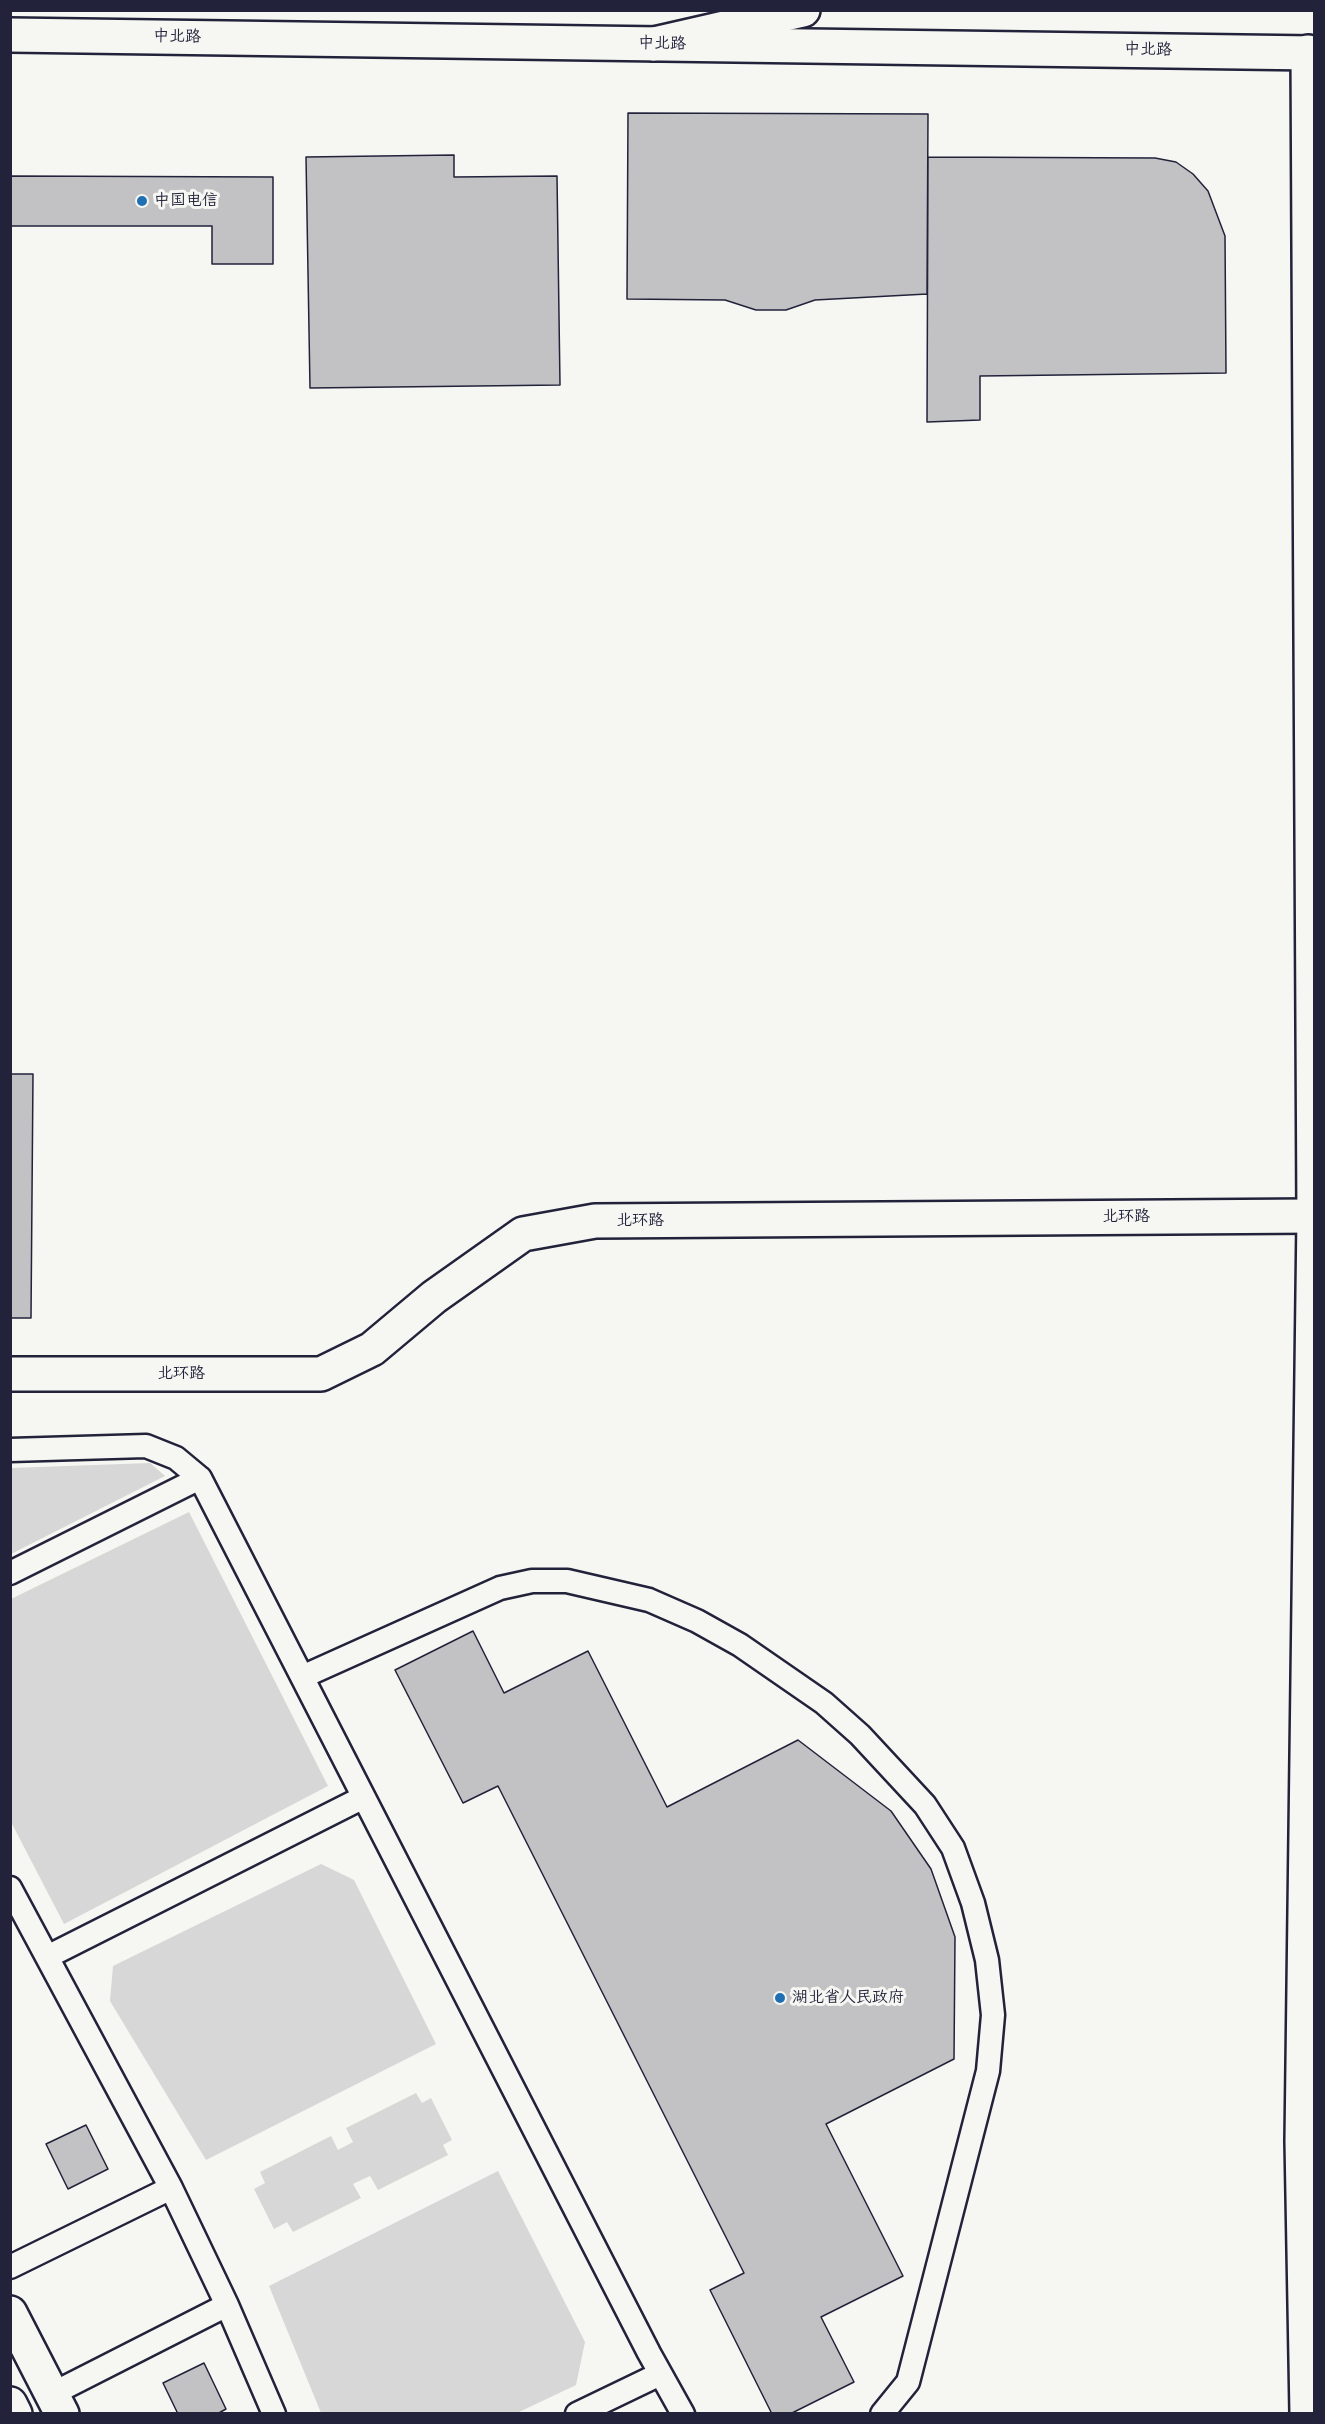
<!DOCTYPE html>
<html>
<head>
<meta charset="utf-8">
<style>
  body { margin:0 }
  #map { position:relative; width:1325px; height:2424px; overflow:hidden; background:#f6f6f2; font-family:"Balsamiq Sans",sans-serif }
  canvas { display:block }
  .frame { position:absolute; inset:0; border:12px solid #22223b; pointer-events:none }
</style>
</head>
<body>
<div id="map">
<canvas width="1325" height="2424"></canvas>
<div class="frame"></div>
</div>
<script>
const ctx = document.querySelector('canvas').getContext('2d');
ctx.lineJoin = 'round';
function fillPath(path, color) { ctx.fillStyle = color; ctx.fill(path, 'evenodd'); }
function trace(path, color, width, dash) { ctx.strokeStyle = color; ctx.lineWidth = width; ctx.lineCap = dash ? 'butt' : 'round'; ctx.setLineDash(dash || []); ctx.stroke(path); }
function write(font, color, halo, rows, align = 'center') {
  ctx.font = font + ' "Balsamiq Sans","LXGW WenKai TC",sans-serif'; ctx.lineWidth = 6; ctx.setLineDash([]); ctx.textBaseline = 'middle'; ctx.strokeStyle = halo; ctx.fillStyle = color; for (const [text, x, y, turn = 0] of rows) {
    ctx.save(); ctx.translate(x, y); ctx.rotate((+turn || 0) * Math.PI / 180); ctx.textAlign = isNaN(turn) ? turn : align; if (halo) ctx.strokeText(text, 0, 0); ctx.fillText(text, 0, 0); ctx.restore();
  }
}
const green = new Path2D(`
  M 150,1463 L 165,1476 L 11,1554 L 11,1468 Z
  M 189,1512 L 328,1786 L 64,1924 L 11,1822 L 11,1599 Z
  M 321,1864 L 354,1880 L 436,2044 L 206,2160 L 110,2001 L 113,1966 Z
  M 416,2093 L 422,2103 L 431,2098 L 452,2140 L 443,2145 L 448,2155 L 378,2190 L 370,2176 L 353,2184 L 361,2198 L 293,2232 L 287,2222 L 274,2229 L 254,2189 L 265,2183 L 260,2172 L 331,2136 L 338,2150 L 353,2142 L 346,2128 Z
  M 498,2171 L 585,2342 L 576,2385 L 517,2413 L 321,2413 L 269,2286 Z`);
const building = new Path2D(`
  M 628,113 L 928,114 L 927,294 L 815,300 L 786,310 L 756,310 L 725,300 L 627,299 Z
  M 454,155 L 454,177 L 557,176 L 560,385 L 310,388 L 306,157 Z
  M 928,157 L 1155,158 L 1176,162 L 1193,174 L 1208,191 L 1225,236 L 1226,373 L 980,376 L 980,420 L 927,422 Z
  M 10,176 L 273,177 L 273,264 L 212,264 L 212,226 L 10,226 Z
  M 10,1074 L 33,1074 L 31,1318 L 10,1318 Z
  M 473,1631 L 504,1693 L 588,1651 L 667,1807 L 798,1740 L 891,1811 L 931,1869 L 955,1937 L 954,2059 L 826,2124 L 903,2276 L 821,2317 L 854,2382 L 790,2414 L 772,2414 L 710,2290 L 744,2273 L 498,1786 L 463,1803 L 395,1670 Z
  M 86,2125 L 108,2169 L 68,2189 L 46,2144 Z
  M 204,2363 L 226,2409 L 217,2414 L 178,2414 L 163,2383 Z`);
const service = new Path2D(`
  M 10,1450 L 146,1446 L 176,1458 L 200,1478 L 649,2353 L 683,2414
  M 10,1573 L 200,1478
  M 302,1677 L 500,1588 L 532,1581 L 567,1581 L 649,1600 L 697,1621 L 740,1645 L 824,1703 L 860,1735 L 925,1805 L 953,1848 L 973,1903 L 987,1960 L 993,2015 L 988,2071 L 908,2382 L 882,2414
  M 10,1888 L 171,2188 L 227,2305 L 274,2414
  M 47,1957 L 362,1798
  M 10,2267 L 171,2188
  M 52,2394 L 227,2305
  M 577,2414 L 660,2374`);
const minor = new Path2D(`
  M 10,1374 L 321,1374 L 372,1349 L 434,1297 L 523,1234 L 595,1221 L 1314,1216`);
const tertiary = new Path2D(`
  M 1307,2414 L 1302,2141 L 1314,1216 L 1308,52`);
const secondary = new Path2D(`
  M 10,35 L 1314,53
  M 10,2313 L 62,2414
  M 10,2404 L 15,2414`);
const primary = new Path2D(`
  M 654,44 L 803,10`);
const markers = [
  [142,201,6,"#1f6fb2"],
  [780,1998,6,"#1f6fb2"]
];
const streetNames = [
  ["中北路",177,37,1],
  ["中北路",662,44,1],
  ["中北路",1148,50,1],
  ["北环路",1126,1217],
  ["北环路",640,1221],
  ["北环路",181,1374]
];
const poiNames = [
  ["中国电信",154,201],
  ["湖北省人民政府",792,1998]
];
fillPath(green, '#d7d7d7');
fillPath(building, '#c2c2c4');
trace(building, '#22223b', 1.5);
trace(service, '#22223b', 27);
trace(minor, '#22223b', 38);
trace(tertiary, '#22223b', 38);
trace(secondary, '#22223b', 38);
trace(primary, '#22223b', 38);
trace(service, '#f6f6f2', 22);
trace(minor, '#f6f6f2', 33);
trace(tertiary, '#f6f6f2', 33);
trace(secondary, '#f6f6f2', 33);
trace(primary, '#f6f6f2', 33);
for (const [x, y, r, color] of markers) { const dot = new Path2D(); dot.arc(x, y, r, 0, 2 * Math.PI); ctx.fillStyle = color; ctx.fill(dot); trace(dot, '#f6f6f2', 2); }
write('16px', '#22223b', '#f6f6f2', streetNames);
write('16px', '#22223b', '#f6f6f2', poiNames, 'left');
</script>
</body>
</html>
